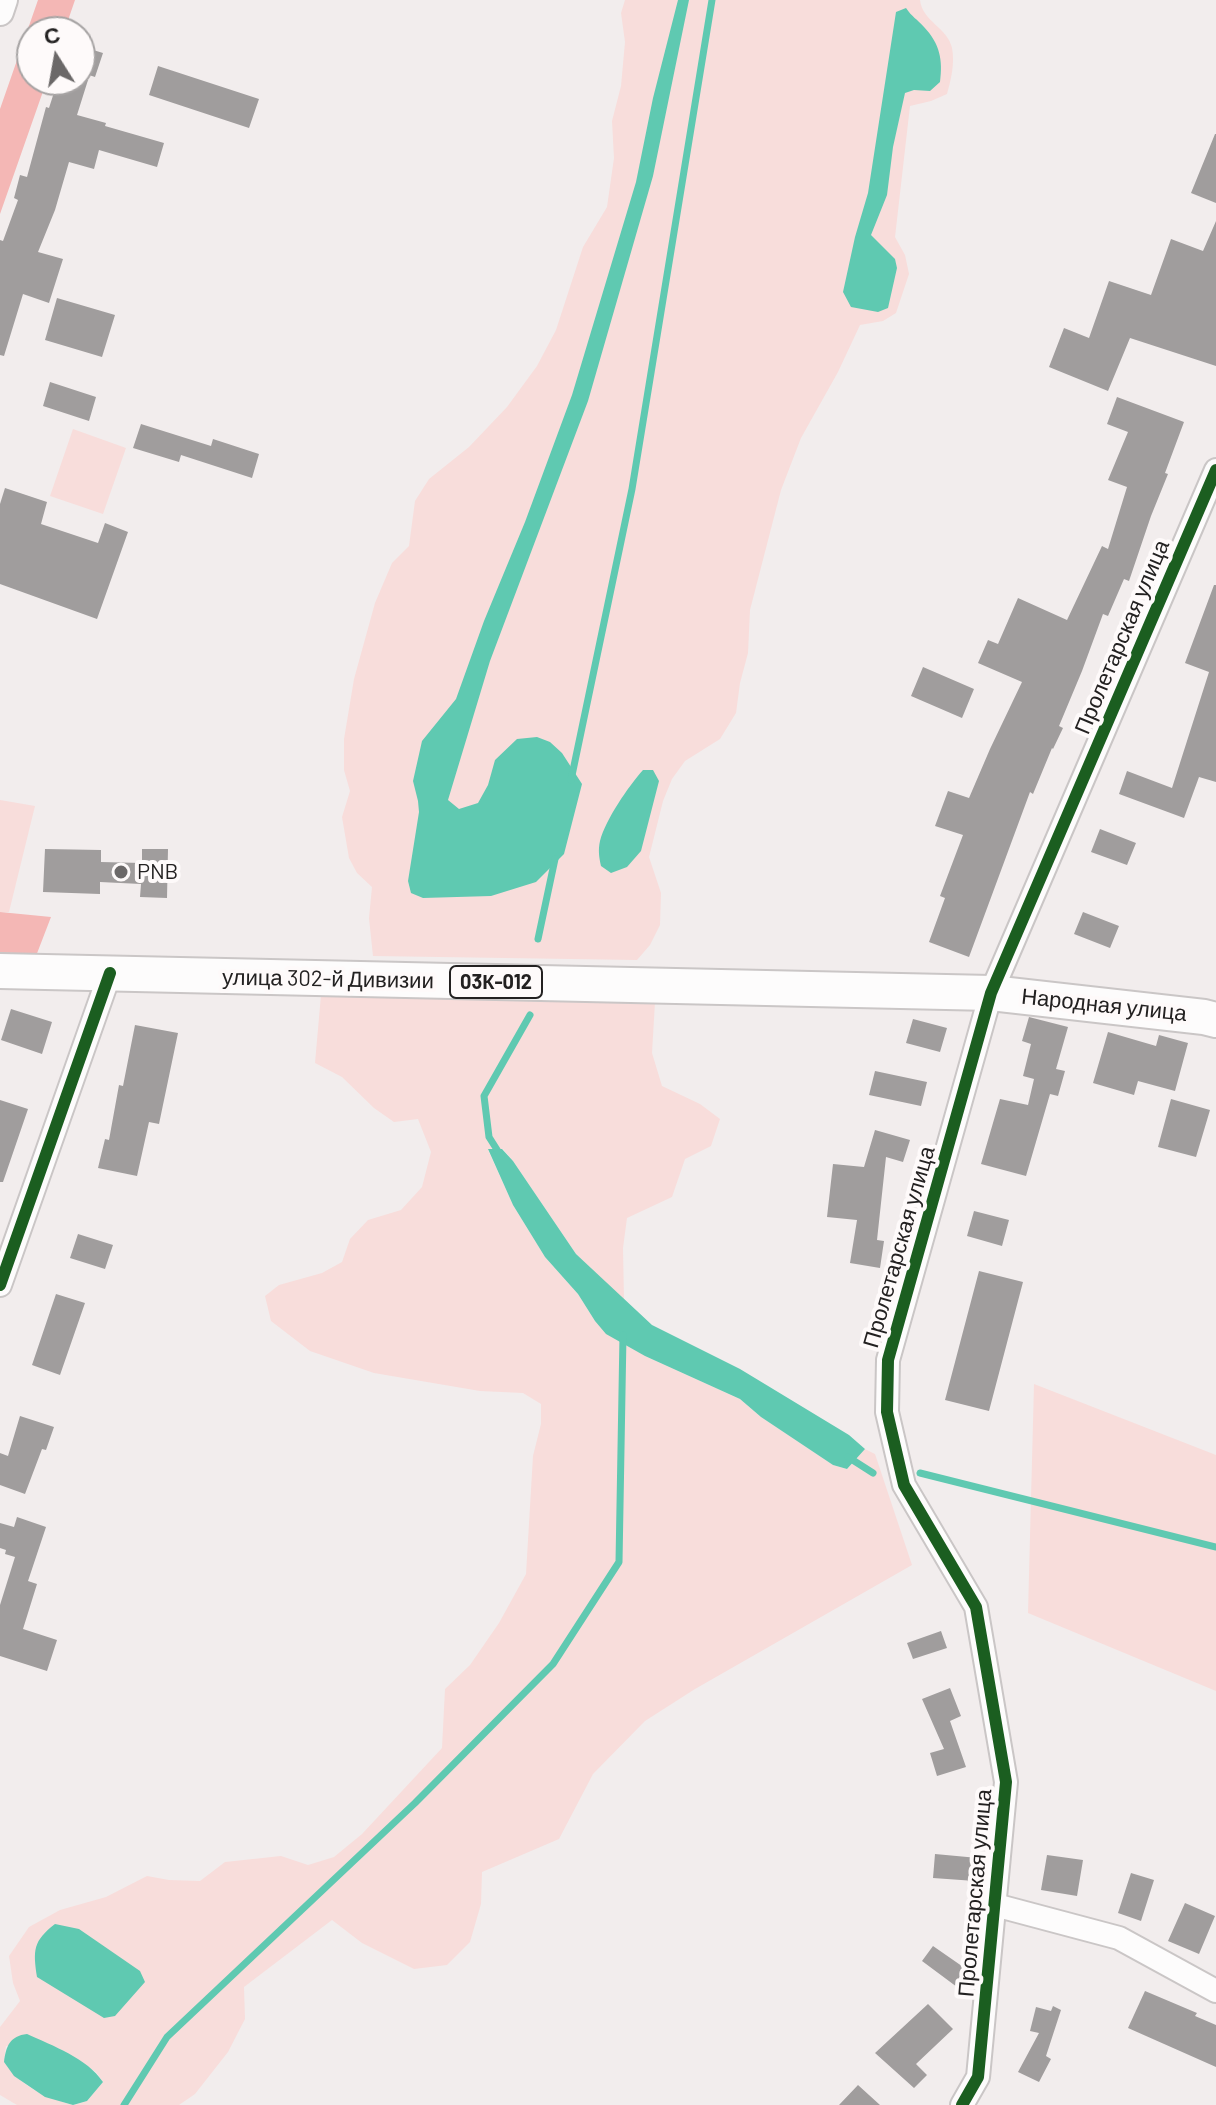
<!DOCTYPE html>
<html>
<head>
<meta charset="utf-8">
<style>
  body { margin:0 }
  #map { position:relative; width:1216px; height:2105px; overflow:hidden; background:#f2eded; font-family:Barlow,sans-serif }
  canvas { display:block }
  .north { position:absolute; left:16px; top:16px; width:80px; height:80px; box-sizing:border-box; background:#fefafa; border:2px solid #a6a3a3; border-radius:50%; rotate:349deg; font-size:22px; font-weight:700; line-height:32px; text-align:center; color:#232121 }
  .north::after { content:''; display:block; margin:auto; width:28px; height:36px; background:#6b6868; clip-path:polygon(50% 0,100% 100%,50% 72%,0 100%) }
</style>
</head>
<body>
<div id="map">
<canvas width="1216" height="2105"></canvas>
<div class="north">С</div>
</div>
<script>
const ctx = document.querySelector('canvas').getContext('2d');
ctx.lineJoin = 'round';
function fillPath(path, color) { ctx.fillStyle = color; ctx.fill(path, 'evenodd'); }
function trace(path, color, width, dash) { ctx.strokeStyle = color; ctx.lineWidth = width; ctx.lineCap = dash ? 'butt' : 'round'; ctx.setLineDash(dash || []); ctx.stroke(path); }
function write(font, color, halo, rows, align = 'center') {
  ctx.font = font + ' Barlow,sans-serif'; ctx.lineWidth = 8; ctx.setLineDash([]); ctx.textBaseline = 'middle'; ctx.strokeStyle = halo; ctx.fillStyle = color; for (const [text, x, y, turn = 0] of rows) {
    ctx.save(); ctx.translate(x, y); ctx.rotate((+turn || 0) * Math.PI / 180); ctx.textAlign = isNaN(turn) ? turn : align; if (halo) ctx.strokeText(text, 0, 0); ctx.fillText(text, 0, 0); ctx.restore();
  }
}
const green = new Path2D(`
  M 625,0 L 920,0 C 922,21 948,28 952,48 C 955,63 951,80 947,94 L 931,101 L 910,106 L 895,237 L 905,255 L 909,274 L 896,313 L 883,321 L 860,325 L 838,372 L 801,438 L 781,490 L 750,610 L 748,653 L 740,683 L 736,713 L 720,739 L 685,761 L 672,779 L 663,801 L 649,857 L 661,893 L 660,925 L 650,945 L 637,960 L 373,956 L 369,918 L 372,887 L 357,873 L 349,858 L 342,817 L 350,791 L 344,770 L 344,739 L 354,679 L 375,603 L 392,563 L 409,546 L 415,501 L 429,479 L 469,447 L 507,407 L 537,366 L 556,330 L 583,247 L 607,207 L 614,158 L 612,121 L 621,86 L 625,42 L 621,13 Z
  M 73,429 L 126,448 L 103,514 L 50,496 Z
  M 0,800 L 35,806 L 9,912 L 0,912 Z
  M 321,995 L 655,1002 L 652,1053 L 662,1086 L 700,1104 L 720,1119 L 711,1146 L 685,1159 L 672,1197 L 627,1218 L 623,1248 L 624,1300 L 576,1254 L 513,1161 L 503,1149 L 488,1150 L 513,1205 L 545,1257 L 578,1294 L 595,1321 L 645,1356 L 740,1399 L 761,1417 L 833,1465 L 847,1469 L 865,1449 L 875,1454 L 912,1565 L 695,1689 L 645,1721 L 593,1774 L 559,1839 L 482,1872 L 481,1904 L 470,1942 L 447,1965 L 414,1969 L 362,1943 L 332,1920 L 244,1987 L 245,2019 L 228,2052 L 195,2094 L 179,2105 L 74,2105 L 87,2101 L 103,2082 L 96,2072 L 58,2048 L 6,2046 L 4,2062 C 22,2087 44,2097 73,2105 L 17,2105 L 0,2095 L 0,2027 L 20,2001 L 13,1983 L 9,1956 L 29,1927 L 60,1910 L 106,1897 L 147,1876 L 169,1880 L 200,1881 L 225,1862 L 281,1856 L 308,1865 L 334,1857 L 362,1834 L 442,1748 L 445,1689 L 470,1665 L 499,1623 L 526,1574 L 533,1456 L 541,1424 L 541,1404 L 523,1393 L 480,1391 L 374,1373 L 310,1351 L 271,1321 L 265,1296 L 279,1285 L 322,1273 L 342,1262 L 350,1239 L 368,1220 L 401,1210 L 422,1187 L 431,1152 L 418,1119 L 394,1122 L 374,1108 L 342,1077 L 315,1063 Z
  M 1034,1384 L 1216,1455 L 1216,1691 L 1028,1613 Z`);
const forest = new Path2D(`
  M 38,0 L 75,0 L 64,32 L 32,32 L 32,80 L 47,80 L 0,214 L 0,109 Z
  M 0,912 L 51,917 L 36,956 L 0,957 Z`);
const water = new Path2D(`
  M 678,0 L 689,0 L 653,176 L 588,401 L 490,661 L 448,800 L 459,809 L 478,803 L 488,785 L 495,760 L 517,739 L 537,737 L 550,742 L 562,753 L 582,784 L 564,854 L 536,882 L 491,896 L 423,898 L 411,893 L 408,881 L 419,812 L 418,801 L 413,781 L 422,741 L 456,699 L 484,621 L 525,522 L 572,395 L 636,182 L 653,98 Z
  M 906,8 C 912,17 917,19 924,27 C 940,44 943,60 940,82 L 930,91 L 914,90 L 905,93 L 893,147 L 887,195 L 871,235 L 895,259 L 897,268 L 888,308 L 878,312 L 851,307 L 843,292 L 855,237 L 868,193 L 896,12 Z
  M 643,770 L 653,770 L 659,781 L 641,851 L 627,867 L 611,873 L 601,866 C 599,857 598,850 600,841 C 606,819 628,787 643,770 Z
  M 488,1149 L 502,1149 L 513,1161 L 576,1254 L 652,1325 L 740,1369 L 849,1435 L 865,1449 L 847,1469 L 833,1465 L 761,1417 L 740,1399 L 645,1356 L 606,1334 L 595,1321 L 578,1294 L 545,1257 L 513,1205 Z
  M 55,1924 L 79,1929 L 140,1971 L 145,1982 L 115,2016 L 104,2018 L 37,1977 C 33,1950 33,1941 55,1924 Z
  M 27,2034 C 53,2046 87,2058 103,2082 L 87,2101 L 73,2105 L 45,2097 L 14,2076 L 4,2062 C 6,2046 10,2036 27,2034 Z`);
const stream = new Path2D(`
  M 571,780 L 632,489 L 712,0
  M 538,939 L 555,859
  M 501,1156 L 489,1137 L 484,1096 L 530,1015
  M 848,1457 L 873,1473
  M 920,1473 L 1216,1547
  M 124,2105 L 167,2037 L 415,1803 L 553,1664 L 619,1562 L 623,1335`);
const building = new Path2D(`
  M 80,46 L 103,53 L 95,77 L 80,72 Z
  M 158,66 L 259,99 L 249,128 L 149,95 Z
  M 58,80 L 88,80 L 77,115 L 106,123 L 105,126 L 164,143 L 157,167 L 99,150 L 94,169 L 69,162 L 55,210 L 38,252 L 63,259 L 49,303 L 23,294 L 4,356 L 0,355 L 0,240 L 3,241 L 18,200 L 14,198 L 20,175 L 27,177 L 46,107 L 49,108 Z
  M 1215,134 L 1216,134 L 1216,203 L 1191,193 Z
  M 1216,221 L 1216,366 L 1130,338 L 1108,391 L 1049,367 L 1064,328 L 1089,338 L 1109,281 L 1151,295 L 1171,239 L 1203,251 Z
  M 57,298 L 115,315 L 102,357 L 45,340 Z
  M 50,382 L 96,397 L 89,421 L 43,406 Z
  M 1117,397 L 1184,422 L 1165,473 L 1168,474 L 1151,516 L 1129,581 L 1124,579 L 1108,616 L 1103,614 L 1082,671 L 1059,726 L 1063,728 L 1053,749 L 1052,748 L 1033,794 L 1030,792 L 969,957 L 929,942 L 945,898 L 940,896 L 963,835 L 935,826 L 948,791 L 969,798 L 990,749 L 1022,682 L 978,663 L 988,640 L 998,644 L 1018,598 L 1067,620 L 1102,546 L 1108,549 L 1127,487 L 1108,480 L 1128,432 L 1107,424 Z
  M 141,424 L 211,446 L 213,439 L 259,454 L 252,478 L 181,455 L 179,462 L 133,448 Z
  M 5,488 L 47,502 L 41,524 L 98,543 L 105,523 L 128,532 L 97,619 L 0,584 L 0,504 Z
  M 1214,585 L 1216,585 L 1216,782 L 1199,777 L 1184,818 L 1119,794 L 1127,771 L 1172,788 L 1209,672 L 1185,663 Z
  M 923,667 L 974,689 L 962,718 L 911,696 Z
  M 1100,829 L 1136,843 L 1127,865 L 1091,852 Z
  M 45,849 L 101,850 L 101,862 L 142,863 L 142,849 L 168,849 L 167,898 L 140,897 L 141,884 L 100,882 L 100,894 L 43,892 Z
  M 1083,912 L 1119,926 L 1110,948 L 1074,934 Z
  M 11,1009 L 52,1022 L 42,1054 L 1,1040 Z
  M 1029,1017 L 1068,1027 L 1056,1069 L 1065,1071 L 1058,1096 L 1050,1094 L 1026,1176 L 981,1164 L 1000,1099 L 1028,1105 L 1034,1079 L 1023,1076 L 1031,1044 L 1022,1041 Z
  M 913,1019 L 947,1028 L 940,1052 L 906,1043 Z
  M 135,1025 L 178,1033 L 159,1124 L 149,1122 L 137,1176 L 98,1168 L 105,1139 L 109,1140 L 119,1085 L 123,1086 Z
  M 1108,1032 L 1156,1046 L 1159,1035 L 1188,1043 L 1175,1091 L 1138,1081 L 1134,1095 L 1093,1083 Z
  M 875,1071 L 927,1082 L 921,1106 L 869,1095 Z
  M 1171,1099 L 1210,1110 L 1196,1157 L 1158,1147 Z
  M 0,1100 L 28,1109 L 3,1182 L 0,1182 Z
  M 875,1130 L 910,1140 L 903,1162 L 886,1157 L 877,1240 L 884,1241 L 880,1268 L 850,1263 L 857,1220 L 827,1217 L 833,1164 L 864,1167 Z
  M 974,1211 L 1009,1220 L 1002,1246 L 967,1236 Z
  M 78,1234 L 113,1245 L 105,1269 L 70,1258 Z
  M 979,1271 L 1023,1282 L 989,1411 L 945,1400 Z
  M 56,1294 L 85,1303 L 60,1375 L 32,1365 Z
  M 20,1416 L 54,1427 L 46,1450 L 42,1449 L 25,1494 L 0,1485 L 0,1453 L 8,1456 Z
  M 17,1517 L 46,1527 L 28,1581 L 37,1584 L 23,1629 L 57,1640 L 47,1671 L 0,1656 L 0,1605 L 15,1557 L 5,1554 L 6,1550 L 0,1548 L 0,1523 L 14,1527 Z
  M 941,1631 L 947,1648 L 913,1659 L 907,1643 Z
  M 950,1688 L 961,1716 L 950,1721 L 966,1767 L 937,1776 L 930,1753 L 944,1749 L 922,1699 Z
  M 935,1854 L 978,1858 L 975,1881 L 933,1878 Z
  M 1047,1855 L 1083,1860 L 1077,1896 L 1041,1890 Z
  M 1131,1873 L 1154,1880 L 1141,1921 L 1118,1913 Z
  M 1185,1903 L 1215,1916 L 1199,1954 L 1168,1941 Z
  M 933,1946 L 969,1971 L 957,1987 L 922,1961 Z
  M 1145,1991 L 1197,2013 L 1195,2016 L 1216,2025 L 1216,2067 L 1128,2028 Z
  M 928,2004 L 953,2029 L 916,2064 L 927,2075 L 914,2088 L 875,2053 Z
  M 1053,2006 L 1061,2010 L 1046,2056 L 1051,2059 L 1039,2082 L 1018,2072 L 1039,2033 L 1030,2031 L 1036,2007 L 1051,2011 Z
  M 858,2085 L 880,2105 L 839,2105 Z`);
const minor = new Path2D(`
  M 0,1285 L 110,973
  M 995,1905 L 1119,1938 L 1216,1991
  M 962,2105 L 978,2077 L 1006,1782 L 976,1607 L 904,1485 L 887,1412 L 888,1360 L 991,993 L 1216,470`);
const tertiary = new Path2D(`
  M 0,12 L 4,0`);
const primary = new Path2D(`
  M 0,971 L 991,993 L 1204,1017 L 1216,1020`);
const cycleway = new Path2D(`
  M 0,1285 L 110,973
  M 962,2105 L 978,2077 L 1006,1782 L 976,1607 L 904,1485 L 887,1412 L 888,1360 L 991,993 L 1216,470`);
const markers = [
  [121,872,8,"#6b6868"]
];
const shields = [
  [496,982,92]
];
const shieldNames = [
  ["03К-012",496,982]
];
const streetNames = [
  ["Пролетарская улица",1122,637,-67],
  ["улица 302-й Дивизии",328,979,1],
  ["Народная улица",1104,1005,6],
  ["Пролетарская улица",899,1247,-74],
  ["Пролетарская улица",975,1893,-85]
];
const poiNames = [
  ["PNB",137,872]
];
fillPath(green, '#f8dddb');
fillPath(forest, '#f4b7b5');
fillPath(water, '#5fc9b1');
trace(stream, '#5fc9b1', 7);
fillPath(building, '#a09d9d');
trace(minor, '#cac6c6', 26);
trace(tertiary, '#cac6c6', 30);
trace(primary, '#cac6c6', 38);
trace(minor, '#fdfcfc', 22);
trace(tertiary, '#fdfcfc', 26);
trace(primary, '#fdfcfc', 34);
trace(cycleway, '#1b5e20', 12);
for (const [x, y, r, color] of markers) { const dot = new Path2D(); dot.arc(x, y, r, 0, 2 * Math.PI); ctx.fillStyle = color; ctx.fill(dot); trace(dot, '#fefafa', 3); }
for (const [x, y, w] of shields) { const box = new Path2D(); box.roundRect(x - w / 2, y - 16, w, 32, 6); ctx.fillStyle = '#fefafa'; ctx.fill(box); trace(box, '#232121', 2); }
write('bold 20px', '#232121', null, shieldNames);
write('22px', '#232121', '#fefafa', streetNames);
write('22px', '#232121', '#fefafa', poiNames, 'left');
</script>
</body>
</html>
